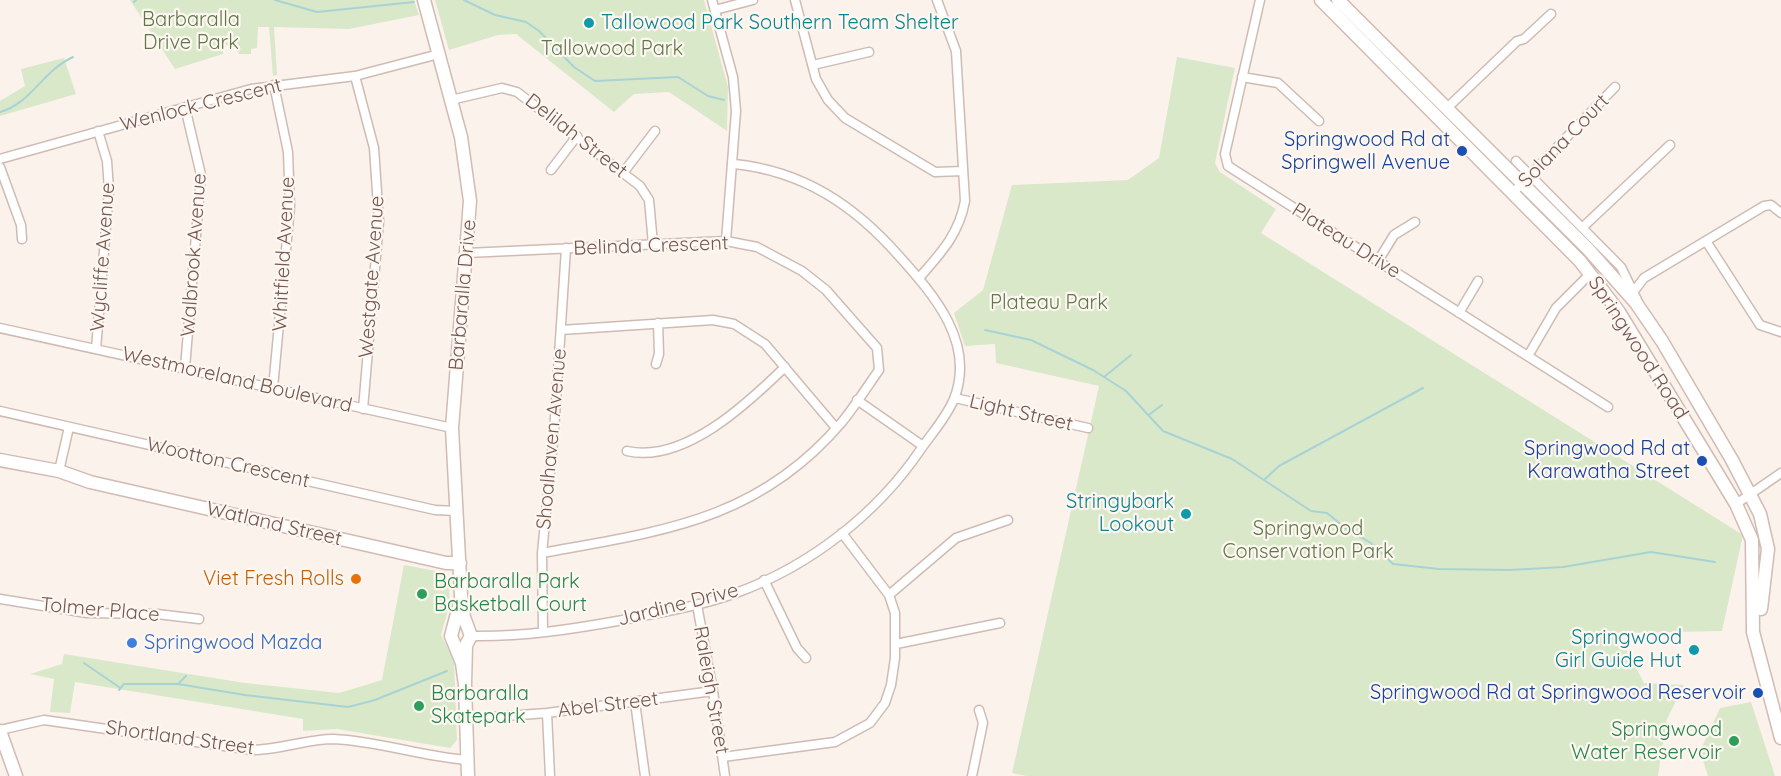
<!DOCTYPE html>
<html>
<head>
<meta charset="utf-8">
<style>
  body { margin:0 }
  canvas { display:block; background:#fbf2eb }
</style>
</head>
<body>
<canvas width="1781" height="776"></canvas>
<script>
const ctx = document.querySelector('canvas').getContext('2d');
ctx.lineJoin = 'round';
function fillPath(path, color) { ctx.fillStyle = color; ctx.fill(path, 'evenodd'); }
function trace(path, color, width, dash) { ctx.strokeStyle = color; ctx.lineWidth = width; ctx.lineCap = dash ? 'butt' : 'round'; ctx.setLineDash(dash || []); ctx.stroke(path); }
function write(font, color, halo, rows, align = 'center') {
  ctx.font = font + ' Quicksand,sans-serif'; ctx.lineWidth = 4.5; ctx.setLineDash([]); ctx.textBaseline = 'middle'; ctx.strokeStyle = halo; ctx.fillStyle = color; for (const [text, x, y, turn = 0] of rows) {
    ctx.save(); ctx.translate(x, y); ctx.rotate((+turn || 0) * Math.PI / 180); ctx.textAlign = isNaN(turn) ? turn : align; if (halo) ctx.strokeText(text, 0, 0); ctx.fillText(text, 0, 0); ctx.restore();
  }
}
const green = new Path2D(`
  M 130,0 L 414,0 L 419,15 L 349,29 L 274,27 L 277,75 L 273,76 L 269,27 L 258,27 L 257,48 L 251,49 L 251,54 L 239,54 L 236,46 L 224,45 L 223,54 L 175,69 Z
  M 435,0 L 704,0 L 728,87 L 727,131 L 669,92 L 634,94 L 614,112 L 516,34 L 498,35 L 449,50 Z
  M 1177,57 L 1235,68 L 1215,163 L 1220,172 L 1276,209 L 1261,233 L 1743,535 L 1722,631 L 1618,633 L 1644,683 L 1684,685 L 1667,719 L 1658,776 L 1026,776 L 1012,773 L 1099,386 L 996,363 L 995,344 L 965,346 L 954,313 L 983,290 L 1012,185 L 1128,180 L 1159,158 Z
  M 64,58 L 76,94 L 0,116 L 0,101 L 25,86 L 21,69 Z
  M 404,565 L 442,572 C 457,588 446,616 441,635 L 454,660 L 457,740 L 450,748 L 337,729 L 303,731 L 303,719 L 75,682 L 70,713 L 50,712 L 54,679 L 30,674 L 62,664 L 64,654 L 245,683 L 339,693 L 382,680 Z
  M 1751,702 L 1775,776 L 1708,776 L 1700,751 L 1720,708 Z`);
const stream = new Path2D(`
  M 275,0 L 317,12 L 414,2
  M 464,0 L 495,15 L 526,22 L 539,31 L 574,67 L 595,81 L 678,77 L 708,96 L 724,100
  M 134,2 L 136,0
  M 0,112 C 32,103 42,71 73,57
  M 985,330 L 1031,340 L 1093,370 L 1126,391 L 1163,431 L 1232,459 L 1311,511 L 1327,513 L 1348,530 L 1371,543 L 1393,564 L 1439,569 L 1510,570 L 1563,567 L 1651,552 L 1715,562
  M 1104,377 L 1131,355
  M 1150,414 L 1162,405
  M 1265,479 L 1279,466 L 1423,388
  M 84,663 L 119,687
  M 178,684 L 186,676
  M 119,690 L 124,684 L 178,684 L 245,695 L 348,707 L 375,700 L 447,671`);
const street = new Path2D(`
  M 712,0 L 733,77 L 736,111 L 726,241
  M 795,0 L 816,79 L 828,100 L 845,118 L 935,172 L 963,171
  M 1260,0 L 1225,154 L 1228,166 L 1608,407
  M 715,10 L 753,0
  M 813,65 L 869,52
  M 355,76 L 374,148 L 379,221 L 363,409
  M 1242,77 L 1278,83 L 1319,121
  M 451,100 L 502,88 L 517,92 L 640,186 L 649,200 L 653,244
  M 1446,109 L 1517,41 L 1524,39 L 1551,14
  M 0,159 L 251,89 L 355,76 L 439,54
  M 1516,161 L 1621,267 L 1638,302
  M 0,167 L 21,225 L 22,239
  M 551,170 L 577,136
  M 623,173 L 655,131
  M 1512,194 L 1615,87
  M 1583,227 L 1670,145
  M 1706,241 L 1760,325 L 1781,332
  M 467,253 L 726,241 L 757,247 L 802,271 L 826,290 L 877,348 L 879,370 C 867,387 855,406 842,422 C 758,521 662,531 542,553
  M 1378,261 L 1394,235 L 1415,222
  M 919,278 C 941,253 959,234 965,201 L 956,51 L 937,0
  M 1634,291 L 1644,278 L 1764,206 L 1771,205 L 1781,213
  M 1459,313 L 1478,281
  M 0,328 L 452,428
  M 561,330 L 713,320 L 734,324 L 765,344 L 836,428
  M 96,349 L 109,190 L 107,161 L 98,131
  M 1528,356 L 1556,308 L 1591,273
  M 656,364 L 659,354 L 658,323
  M 185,368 L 201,175 L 185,107
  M 273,388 L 290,207 L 288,152 L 274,85
  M 955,398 L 1088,428
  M 857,400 L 923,446
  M 0,411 L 435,510 L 457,511
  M 627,451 C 684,464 748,403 785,367
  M 59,471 L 69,427
  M 1736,504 L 1781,473
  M 764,580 L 797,648 L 806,658
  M 889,595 L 956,538 L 1008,520
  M 0,599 L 87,613 L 157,614 L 199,619
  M 697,605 L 713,691 L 725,776
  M 543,631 L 542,553 L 554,432 L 566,248
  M 471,636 C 522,637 574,629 623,620 C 662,612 700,606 736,593 C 810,566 877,514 921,449 C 932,433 946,418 954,399 C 976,343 934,295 899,256 C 854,205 803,171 734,164
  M 896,644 L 1000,623
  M 635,702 L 645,776
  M 547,713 L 550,776
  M 466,719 L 547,713 L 713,691
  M 0,730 L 44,720 L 252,750 C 280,750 306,739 334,739 C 379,741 423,757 468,760
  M 723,757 L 835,742 L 870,723 L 885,703 L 891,685 L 895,658 L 895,613 L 889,595 L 842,533
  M 972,776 L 983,723 L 979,710`);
const secondary = new Path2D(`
  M 424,0 L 461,137 L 470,201 L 452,428 L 461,596 L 464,617 L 471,636 L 466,645 L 465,685
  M 1321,0 L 1580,261 L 1619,312 L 1736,504 L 1752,540 L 1753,632 L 1781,738
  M 1338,0 L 1588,249 L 1636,303 L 1662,341 L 1732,460 L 1760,514 L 1768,549 L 1761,609
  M 0,460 L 59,471 L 90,482 L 446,563 L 460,563
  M 459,606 L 451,636 L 462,663 L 465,685 L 468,776
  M 0,731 L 16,776`);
const markers = [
  [589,23,6,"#0f9aa8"],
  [1462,151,6,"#1a4fb4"],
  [1702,461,6,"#1a4fb4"],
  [1186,514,6,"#0f9aa8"],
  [356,579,6,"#e8710a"],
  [422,594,6,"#2e9e5b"],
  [132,643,6,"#3f7fe0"],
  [1694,650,6,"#0f9aa8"],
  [1758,693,6,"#1a4fb4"],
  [419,706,6,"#2e9e5b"],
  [1734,741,6,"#2e9e5b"]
];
const parkNames = [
  ["Barbaralla",191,20],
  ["Drive Park",191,43],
  ["Tallowood Park",612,49],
  ["Plateau Park",1049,303],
  ["Springwood",1308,529],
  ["Conservation Park",1308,552]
];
const cultureNames = [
  ["Tallowood Park Southern Team Shelter",601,23,"left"],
  ["Stringybark",1174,502],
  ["Lookout",1174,525],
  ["Springwood",1682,638],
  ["Girl Guide Hut",1682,661]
];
const streetNames = [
  ["Wenlock Crescent",201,105,-14],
  ["Delilah Street",576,136,38],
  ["Solana Court",1564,141,-46],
  ["Plateau Drive",1346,241,32],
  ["Belinda Crescent",651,246,-2],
  ["Whitfield Avenue",284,254,-87],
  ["Walbrook Avenue",194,255,-86],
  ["Wycliffe Avenue",103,257,-86],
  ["Westgate Avenue",372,277,-86],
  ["Barbaralla Drive",463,295,-85],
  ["Springwood Road",1638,348,57],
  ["Westmoreland Boulevard",237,380,13],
  ["Light Street",1021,413,13],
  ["Shoalhaven Avenue",552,439,-85],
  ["Wootton Crescent",228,463,13],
  ["Watland Street",274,524,13],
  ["Jardine Drive",678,605,-14],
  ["Tolmer Place",100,610,5],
  ["Raleigh Street",711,690,80],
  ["Abel Street",608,705,-7],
  ["Shortland Street",180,738,8]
];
const transitNames = [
  ["Springwood Rd at",1450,140],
  ["Springwell Avenue",1450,163],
  ["Springwood Rd at",1690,449],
  ["Karawatha Street",1690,472],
  ["Springwood Rd at Springwood Reservoir",1746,693]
];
const foodNames = [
  ["Viet Fresh Rolls",344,579]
];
const leisureNames = [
  ["Barbaralla Park",434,582],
  ["Basketball Court",434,605],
  ["Barbaralla",431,694],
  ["Skatepark",431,717],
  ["Springwood",1722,730,"right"],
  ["Water Reservoir",1722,753,"right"]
];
const shopNames = [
  ["Springwood Mazda",144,643]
];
fillPath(green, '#dae8ca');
trace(stream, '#a8d3d4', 2);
trace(street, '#cebcb4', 11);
trace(secondary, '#d1bbb2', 15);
trace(street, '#fff', 8);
trace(secondary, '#fff', 12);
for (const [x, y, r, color] of markers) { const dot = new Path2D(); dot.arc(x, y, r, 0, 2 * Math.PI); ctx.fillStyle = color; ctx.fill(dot); trace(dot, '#fef7f1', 2); }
write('20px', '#5e7849', '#fef7f1', parkNames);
write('20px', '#0d838f', '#fef7f1', cultureNames, 'right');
write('20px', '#745850', '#fef7f1', streetNames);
write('20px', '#164399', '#fef7f1', transitNames, 'right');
write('20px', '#c56008', '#fef7f1', foodNames, 'right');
write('20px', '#27864d', '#fef7f1', leisureNames, 'left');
write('20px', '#366cbe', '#fef7f1', shopNames, 'left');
</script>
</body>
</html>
